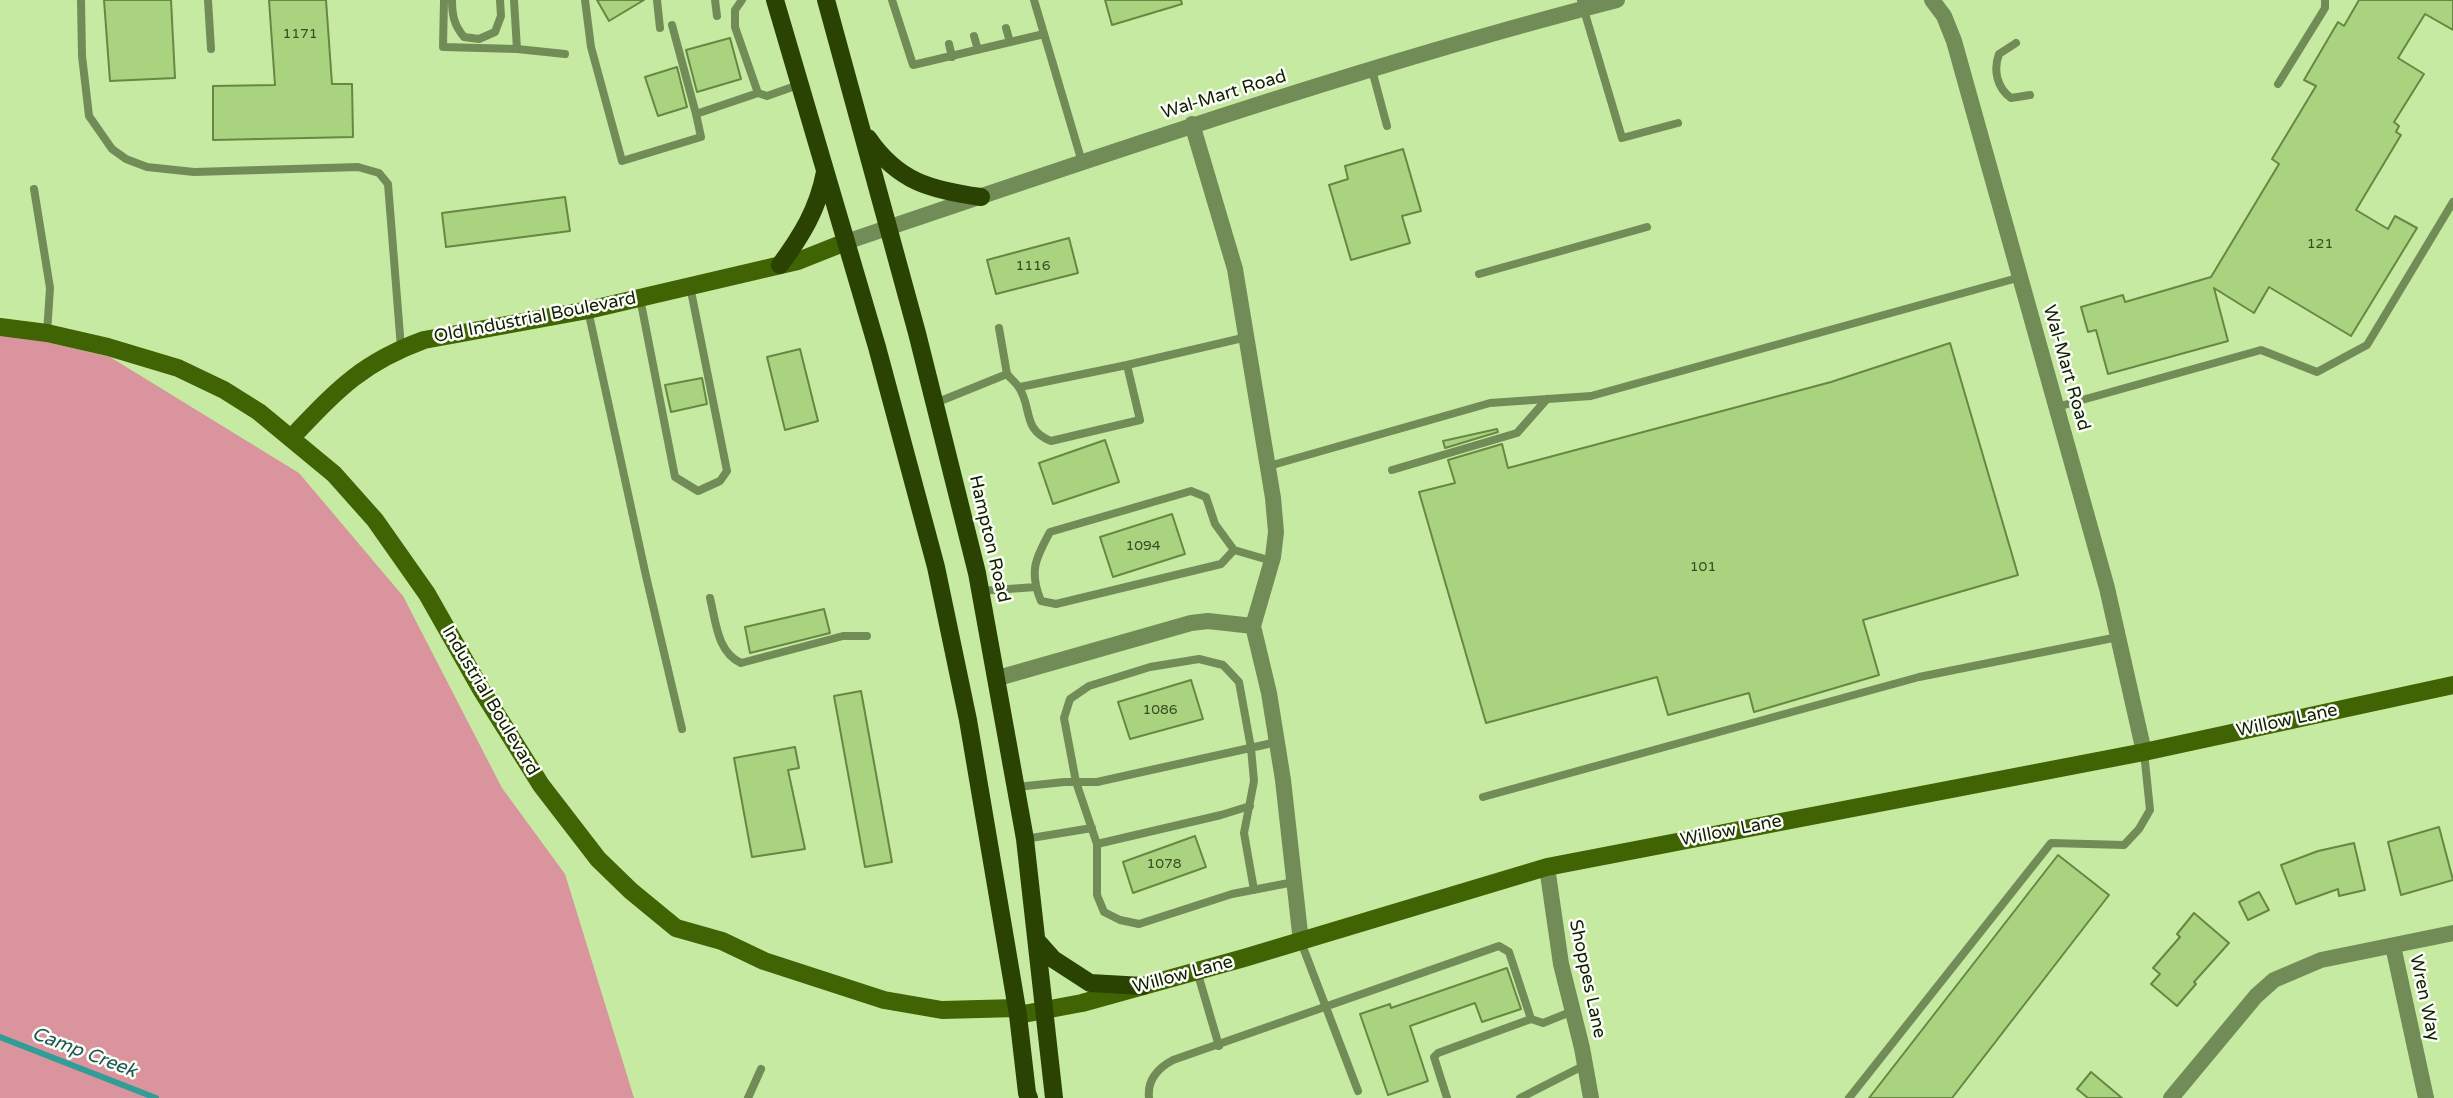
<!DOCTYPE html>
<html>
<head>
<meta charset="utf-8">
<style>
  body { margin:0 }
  canvas { display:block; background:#c6eaa1 }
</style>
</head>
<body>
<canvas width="2453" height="1098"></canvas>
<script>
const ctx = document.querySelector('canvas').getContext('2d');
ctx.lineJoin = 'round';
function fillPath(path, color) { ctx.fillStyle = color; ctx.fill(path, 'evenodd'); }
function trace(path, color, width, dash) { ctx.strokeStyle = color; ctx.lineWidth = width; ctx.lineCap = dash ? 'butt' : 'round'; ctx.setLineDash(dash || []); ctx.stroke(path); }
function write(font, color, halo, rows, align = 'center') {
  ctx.font = font + ' "Varela Round",sans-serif'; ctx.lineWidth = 5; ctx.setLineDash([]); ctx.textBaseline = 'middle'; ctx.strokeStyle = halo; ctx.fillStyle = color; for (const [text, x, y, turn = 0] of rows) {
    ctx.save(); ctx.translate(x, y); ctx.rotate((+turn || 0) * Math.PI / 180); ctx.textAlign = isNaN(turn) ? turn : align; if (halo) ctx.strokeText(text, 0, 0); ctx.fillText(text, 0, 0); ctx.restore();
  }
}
const green = new Path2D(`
  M 0,331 L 110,357 L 299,473 L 403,596 L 502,788 L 565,874 L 634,1098 L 0,1098 Z`);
const stream = new Path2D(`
  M 0,1037 L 156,1098`);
const building = new Path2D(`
  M 104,0 L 171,0 L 175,78 L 110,81 Z
  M 269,0 L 326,0 L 332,84 L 352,84 L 353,137 L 213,140 L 213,86 L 275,85 Z
  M 597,0 L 644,0 L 609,21 Z
  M 1105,0 L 1181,0 L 1182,4 L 1112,25 Z
  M 2359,0 L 2453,0 L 2453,30 L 2425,14 L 2398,58 L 2424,74 L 2394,122 L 2399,126 L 2396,132 L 2401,135 L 2356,210 L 2388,229 L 2395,216 L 2417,228 L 2351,336 L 2269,287 L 2254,313 L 2214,288 L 2228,341 L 2108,374 L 2096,330 L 2088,332 L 2081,307 L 2123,295 L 2125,302 L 2211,277 L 2279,164 L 2272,159 L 2316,86 L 2304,80 L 2338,22 L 2344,26 Z
  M 730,38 L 741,79 L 697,92 L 686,50 Z
  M 677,67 L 687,107 L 658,116 L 645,77 Z
  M 1403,149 L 1421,211 L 1402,216 L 1410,243 L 1351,260 L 1329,185 L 1348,179 L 1345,166 Z
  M 565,197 L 570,231 L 446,247 L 442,213 Z
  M 1069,238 L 1078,273 L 996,294 L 987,260 Z
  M 1950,343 L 2018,575 L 1863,620 L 1879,675 L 1754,712 L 1749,693 L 1668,715 L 1657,677 L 1486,723 L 1419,492 L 1455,483 L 1448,460 L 1502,444 L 1508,468 L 1831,382 Z
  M 800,349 L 818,421 L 785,430 L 767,357 Z
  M 702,378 L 707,404 L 671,412 L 665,385 Z
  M 1497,429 L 1498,432 L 1445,448 L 1443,441 Z
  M 1105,440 L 1119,482 L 1053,504 L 1039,463 Z
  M 1172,514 L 1185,554 L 1113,577 L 1100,537 Z
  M 824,609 L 830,633 L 750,653 L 745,627 Z
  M 1191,680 L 1203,719 L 1130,739 L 1118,702 Z
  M 861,691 L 892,862 L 865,867 L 834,696 Z
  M 795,747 L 799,768 L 788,770 L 805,849 L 752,857 L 734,758 Z
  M 2439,827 L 2453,880 L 2401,895 L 2388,842 Z
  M 1195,836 L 1206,867 L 1133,893 L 1123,862 Z
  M 2354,843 L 2365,890 L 2339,896 L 2338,889 L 2296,904 L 2281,865 L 2318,851 Z
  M 2058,855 L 2109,895 L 1952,1098 L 1869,1098 Z
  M 2259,892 L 2269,910 L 2248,920 L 2239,902 Z
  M 2194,913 L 2229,943 L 2194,982 L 2196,984 L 2177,1006 L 2151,984 L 2160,974 L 2153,968 L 2180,937 L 2177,934 Z
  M 1507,968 L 1521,1009 L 1482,1022 L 1475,1003 L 1410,1026 L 1428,1081 L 1388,1095 L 1360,1014 L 1390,1004 L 1391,1008 Z
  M 2091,1072 L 2122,1098 L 2088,1098 L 2077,1089 Z`);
const lane = new Path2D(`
  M 81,0 L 82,56 L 89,116 L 112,149 L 126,159 L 147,167 L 194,172 L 358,167 L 379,173 L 388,184 L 401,348
  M 208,0 L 211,49
  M 444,0 L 443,47 L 517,49 L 565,54
  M 452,0 C 452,15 454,25 464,37 L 479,39 L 495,32 L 501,16 L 500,0
  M 514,0 L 517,49
  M 585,0 L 591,47 L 622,161 L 701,137 L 696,114
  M 657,0 L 660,28
  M 715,0 L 717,16
  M 742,0 L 735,10 L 735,27 L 758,93 L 767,96 L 801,84
  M 892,0 L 913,65 L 1044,34
  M 1034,0 L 1082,162
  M 1581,0 L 1622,138 L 1678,123
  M 672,25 L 696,114 L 758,93
  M 1006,28 L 1010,42
  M 974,36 L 978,50
  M 2016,43 L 1999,54 C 1993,70 1997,88 2011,98 L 2030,95
  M 949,44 L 952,57
  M 1372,70 L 1387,126
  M 2278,84 L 2325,8 L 2325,0
  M 34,189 L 50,288 L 47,333
  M 1479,274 L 1647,227
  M 640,298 L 675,477 L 698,491 L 720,481 L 727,471 L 690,286
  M 588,310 L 646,576 L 682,729
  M 1127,365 L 1247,337
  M 1007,374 C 1010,378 1015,382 1018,386 C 1033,407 1021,429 1051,441 L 1140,420 L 1127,365 L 1020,387
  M 933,404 L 1007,374 L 999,328
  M 2057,407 L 2261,350 L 2317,372 L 2367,345 L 2453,202
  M 1269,466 L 1490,403 L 1591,396 L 2021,277
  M 1392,470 L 1517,433 L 1547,399
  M 1234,550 L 1221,564 L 1056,604 L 1041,601 C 1029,572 1035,559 1050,532 L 1191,491 L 1206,497 L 1215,524 L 1234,550 L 1272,561
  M 980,591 L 1036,587
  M 710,598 C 716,622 717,652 741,663 L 843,636 L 867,636
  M 1017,787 L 1064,782 L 1097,782 L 1277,742
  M 1483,797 L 1919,677 L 2118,637
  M 1025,839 L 1092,828
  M 1097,844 L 1221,815 L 1250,806
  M 1254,890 L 1244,833 L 1254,781 L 1251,748 L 1239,682 L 1223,665 L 1199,659 L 1150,667 L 1089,686 L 1070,699 L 1064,718 L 1076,782 L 1097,844 L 1097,895 L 1104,912 L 1120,920 L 1139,924 L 1232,894 L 1294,882
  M 1301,942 L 1358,1091
  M 1197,971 L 1219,1046
  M 748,1098 L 761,1069
  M 1149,1098 C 1147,1080 1158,1068 1173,1060 L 1499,946 L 1509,952 L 1531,1019 L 1543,1023 L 1573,1011
  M 1447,1098 L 1434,1057 L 1438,1053 L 1531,1019
  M 1520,1098 L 1585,1065
  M 1849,1098 L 2051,843 L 2124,845 L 2139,829 L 2150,810 L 2144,752`);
const street = new Path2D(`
  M 1932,0 L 1944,16 L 1954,41 L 2107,588 L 2144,752
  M 1192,124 L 1235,269 L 1273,498 L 1276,532 L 1273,557 L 1253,626 L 1269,693 L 1283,780 L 1301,942
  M 846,242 C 1101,156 1356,67 1617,0
  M 998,678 L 1191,623 L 1208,621 L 1253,626
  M 1547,867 L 1561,964 L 1582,1048 L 1591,1098
  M 2393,946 L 2426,1098
  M 2171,1098 L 2256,996 L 2274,980 L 2321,960 L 2453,933`);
const secondary = new Path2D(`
  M 0,327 L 47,333 L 108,347 L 178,368 L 224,390 L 259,412 L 334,474 L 375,520 L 427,594 L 482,691 L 541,785 L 598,859 L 631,891 L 676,928 L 722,941 L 764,961 L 884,1000 L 942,1010 L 1017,1008
  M 292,437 C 337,390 361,363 424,340 L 588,310 L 798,261 L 846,242
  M 1018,1015 L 1082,1003 L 1244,958 L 1547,867 L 2144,752 L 2453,685`);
const primary = new Path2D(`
  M 775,0 L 877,347 L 936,567 L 968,720 L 1018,1015 L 1027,1093 L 1029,1098
  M 826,0 L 917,333 L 977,573 L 1025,839 L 1054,1098
  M 868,138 C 898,182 931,190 981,197
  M 780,265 C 802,235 818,209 825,172
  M 1037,941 L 1053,959 L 1090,983 L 1143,986`);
const numberNames = [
  ["1171",300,34],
  ["121",2320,244],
  ["1116",1033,266],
  ["1094",1143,546],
  ["101",1703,567],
  ["1086",1160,710],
  ["1078",1164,864]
];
const streetNames = [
  ["Wal-Mart Road",1224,95,-17],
  ["Old Industrial Boulevard",535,318,-11],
  ["Wal-Mart Road",2066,368,74],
  ["Hampton Road",989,539,77],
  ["Industrial Boulevard",490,701,59],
  ["Willow Lane",2287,721,-12],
  ["Willow Lane",1731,831,-11],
  ["Willow Lane",1183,975,-15],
  ["Shoppes Lane",1587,979,78],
  ["Wren Way",2424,998,78]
];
const waterNames = [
  ["Camp Creek",84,1053,21]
];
fillPath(green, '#d9949e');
trace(stream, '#329d97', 6);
fillPath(building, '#aad37f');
trace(building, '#678743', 2);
trace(lane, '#728c58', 8);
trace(street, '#728c58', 16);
trace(secondary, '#406403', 18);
trace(primary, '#2a4303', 18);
write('14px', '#374b22', null, numberNames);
write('18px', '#111e03', '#fbfef7', streetNames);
write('italic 19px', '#1b5652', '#fbfef7', waterNames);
</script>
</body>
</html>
